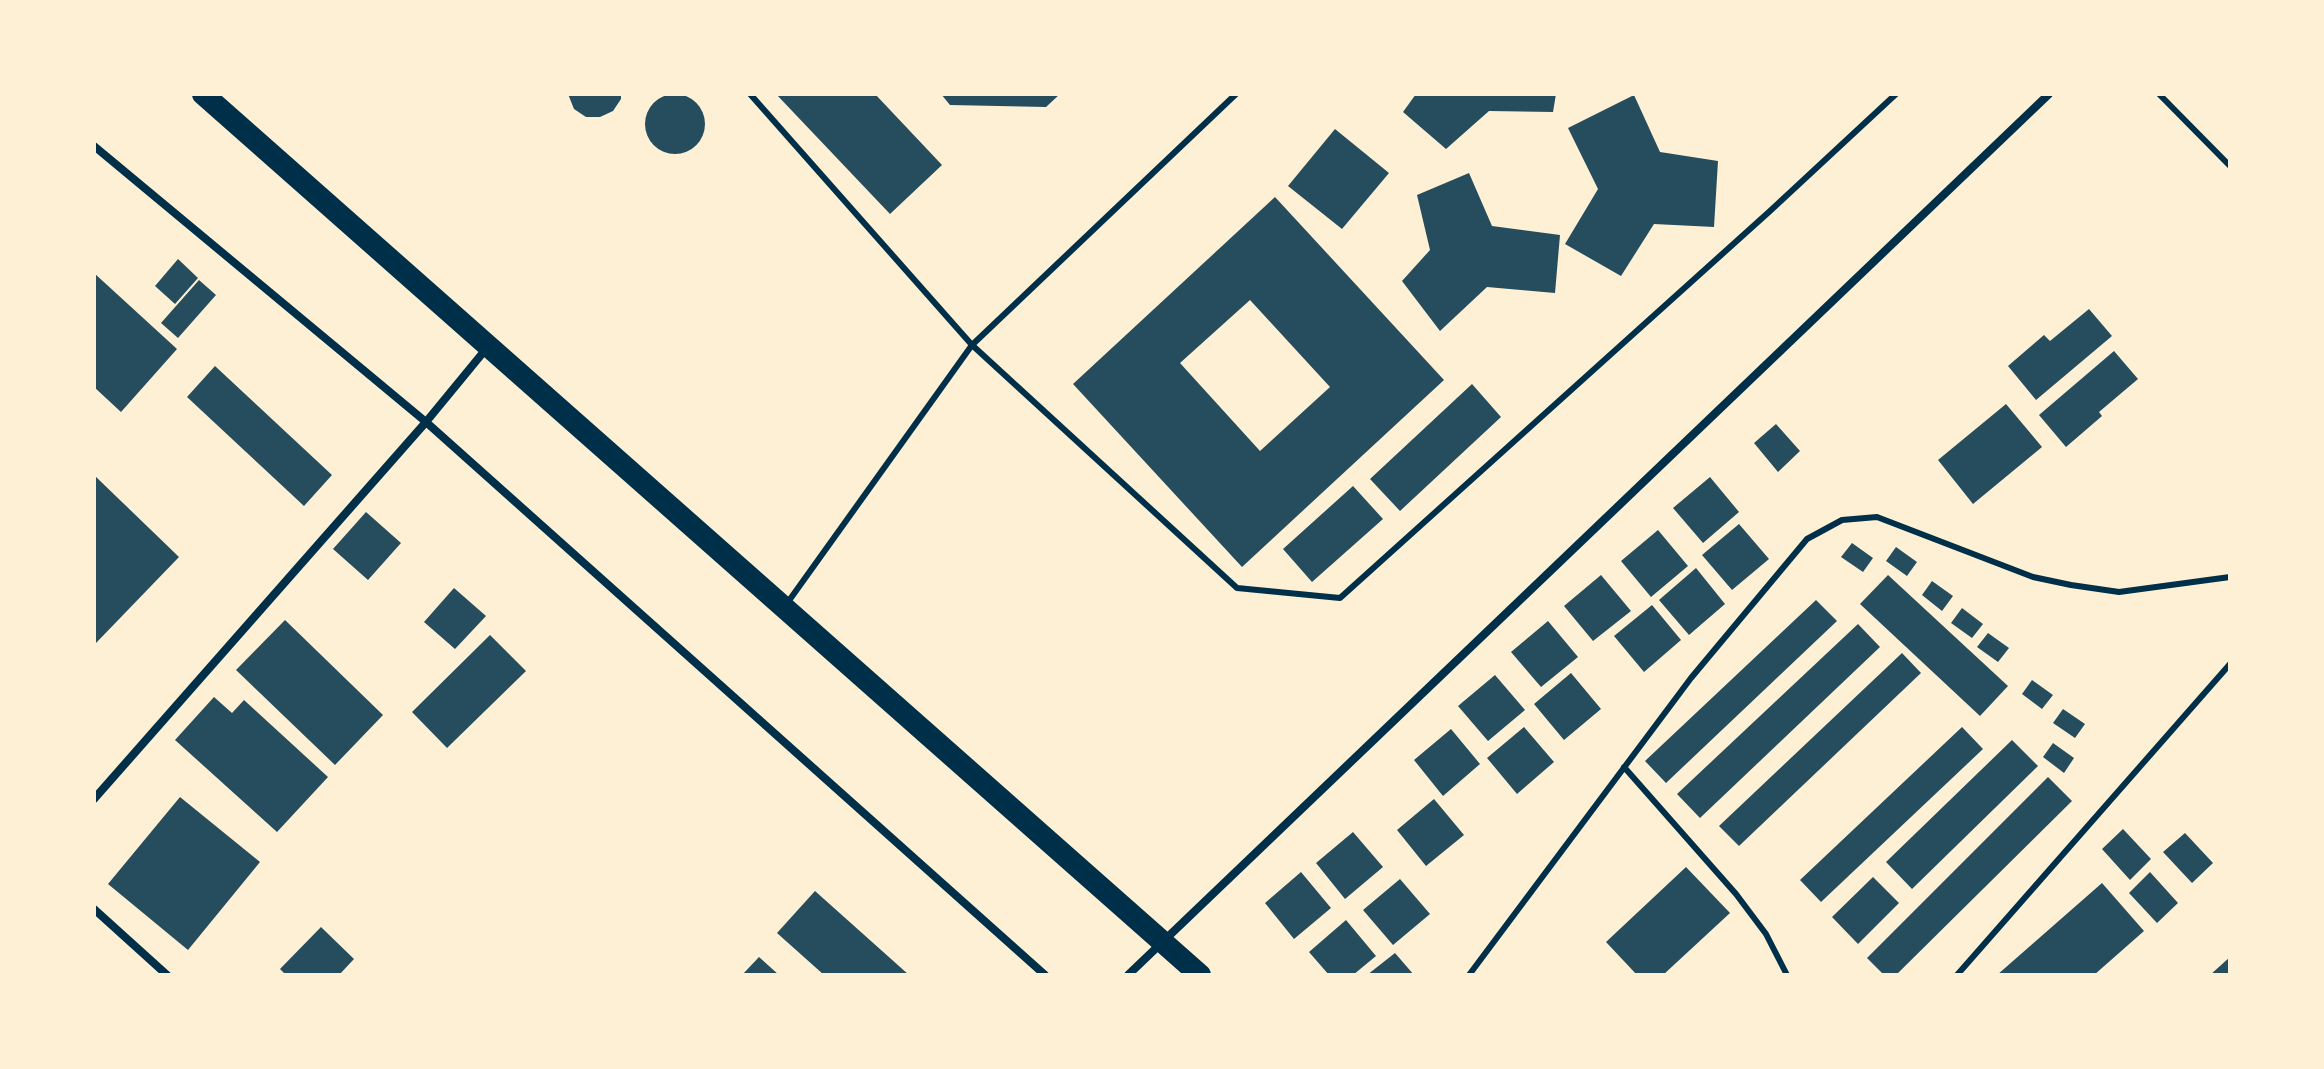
<!DOCTYPE html>
<html>
<head>
<meta charset="utf-8">
<style>
  body { margin:0 }
  #map { position:relative; width:2324px; height:1069px; overflow:hidden; background:#fdf0d5; font-family:Signika,sans-serif }
  canvas { display:block }
  .frame { position:absolute; inset:0; border:96px solid #fdf0d5; pointer-events:none }
</style>
</head>
<body>
<div id="map">
<canvas width="2324" height="1069"></canvas>
<div class="frame"></div>
</div>
<script>
const ctx = document.querySelector('canvas').getContext('2d');
ctx.lineJoin = 'round';
function fillPath(path, color) { ctx.fillStyle = color; ctx.fill(path, 'evenodd'); }
function trace(path, color, width, dash) { ctx.strokeStyle = color; ctx.lineWidth = width; ctx.lineCap = dash ? 'butt' : 'round'; ctx.setLineDash(dash || []); ctx.stroke(path); }
const building = new Path2D(`
  M 568,94 L 621,94 L 621,99 L 613,111 L 600,117 L 586,117 L 574,109 Z
  M 776,94 L 875,94 L 942,165 L 890,214 Z
  M 941,94 L 1060,94 L 1046,107 L 950,105 Z
  M 1416,94 L 1556,94 L 1553,112 L 1489,111 L 1446,149 L 1403,112 Z
  M645 124a30 30 0 1 1 60 0a30 30 0 1 1-60 0Z
  M 1634,95 L 1660,152 L 1718,161 L 1714,227 L 1654,224 L 1621,276 L 1565,244 L 1598,189 L 1568,128 Z
  M 1335,129 L 1389,173 L 1342,229 L 1288,186 Z
  M 1469,173 L 1492,226 L 1560,235 L 1555,293 L 1487,287 L 1440,331 L 1402,281 L 1430,250 L 1417,195 Z
  M 1275,197 L 1444,380 L 1242,567 L 1073,384 ZM 1250,300 L 1330,387 L 1260,451 L 1180,363 Z
  M 178,259 L 198,278 L 175,304 L 155,286 Z
  M 94,273 L 177,349 L 121,412 L 94,387 Z
  M 199,280 L 216,295 L 178,338 L 161,323 Z
  M 2089,309 L 2112,336 L 2036,400 L 2008,366 L 2044,335 L 2050,341 Z
  M 2114,351 L 2138,379 L 2099,412 L 2102,416 L 2066,447 L 2039,415 Z
  M 215,366 L 332,475 L 304,506 L 187,397 Z
  M 1472,384 L 1501,417 L 1400,511 L 1370,479 Z
  M 2006,404 L 2042,447 L 1973,504 L 1938,460 Z
  M 1776,424 L 1800,451 L 1778,472 L 1754,443 Z
  M 94,475 L 179,557 L 96,643 L 94,641 Z
  M 1710,477 L 1739,512 L 1703,543 L 1673,508 Z
  M 1353,486 L 1383,519 L 1312,582 L 1283,549 Z
  M 366,512 L 401,543 L 368,580 L 333,549 Z
  M 1739,524 L 1769,559 L 1732,590 L 1702,555 Z
  M 1658,530 L 1688,566 L 1651,597 L 1621,561 Z
  M 1852,543 L 1873,558 L 1863,572 L 1841,557 Z
  M 1896,547 L 1917,562 L 1907,576 L 1886,561 Z
  M 1696,568 L 1725,604 L 1689,635 L 1659,600 Z
  M 1601,575 L 1631,611 L 1593,641 L 1564,606 Z
  M 1888,575 L 2008,686 L 1980,716 L 1860,604 Z
  M 1932,581 L 1953,596 L 1942,611 L 1922,595 Z
  M 454,588 L 486,616 L 455,649 L 424,622 Z
  M 1816,600 L 1837,621 L 1666,783 L 1645,761 Z
  M 1652,605 L 1681,640 L 1644,672 L 1614,636 Z
  M 1962,608 L 1983,624 L 1972,638 L 1951,623 Z
  M 285,620 L 383,715 L 335,765 L 236,670 Z
  M 1548,621 L 1578,657 L 1541,687 L 1511,652 Z
  M 1858,624 L 1880,647 L 1700,818 L 1677,794 Z
  M 1988,633 L 2009,648 L 1998,662 L 1977,647 Z
  M 490,635 L 526,671 L 447,748 L 412,712 Z
  M 1902,653 L 1921,673 L 1739,846 L 1719,826 Z
  M 1571,673 L 1601,709 L 1564,740 L 1534,704 Z
  M 1495,675 L 1525,710 L 1488,741 L 1458,706 Z
  M 2032,680 L 2053,695 L 2042,709 L 2022,694 Z
  M 214,697 L 232,713 L 244,700 L 328,777 L 277,832 L 175,740 Z
  M 2063,709 L 2085,724 L 2075,738 L 2053,723 Z
  M 1524,727 L 1554,762 L 1517,794 L 1487,758 Z
  M 1962,727 L 1983,749 L 1821,902 L 1800,880 Z
  M 1451,729 L 1480,764 L 1443,796 L 1414,760 Z
  M 2012,740 L 2038,766 L 1912,889 L 1886,862 Z
  M 2053,743 L 2074,758 L 2064,773 L 2043,757 Z
  M 2048,777 L 2072,801 L 1896,975 L 1884,975 L 1867,958 Z
  M 180,797 L 260,862 L 188,950 L 108,884 Z
  M 1434,799 L 1464,835 L 1426,866 L 1397,830 Z
  M 2123,829 L 2151,859 L 2130,880 L 2102,849 Z
  M 1353,832 L 1383,867 L 1345,899 L 1316,863 Z
  M 2185,833 L 2213,863 L 2192,883 L 2163,852 Z
  M 1686,867 L 1730,913 L 1663,975 L 1637,975 L 1606,942 Z
  M 1301,872 L 1331,908 L 1294,939 L 1265,903 Z
  M 2150,872 L 2178,903 L 2157,923 L 2129,893 Z
  M 1873,877 L 1899,903 L 1858,944 L 1832,917 Z
  M 1400,879 L 1430,914 L 1393,945 L 1363,910 Z
  M 2102,883 L 2144,931 L 2094,975 L 1997,975 Z
  M 815,891 L 909,975 L 824,975 L 777,933 Z
  M 1346,920 L 1376,956 L 1353,975 L 1329,975 L 1309,952 Z
  M 321,927 L 354,959 L 339,975 L 286,975 L 280,969 Z
  M 1395,953 L 1414,975 L 1367,975 Z
  M 759,957 L 779,975 L 742,975 Z
  M 2230,957 L 2230,975 L 2210,975 Z`);
const service = new Path2D(`
  M 750,94 L 972,345 L 1237,588 L 1340,598 L 1770,211 L 1896,94
  M 2159,94 L 2230,166
  M 788,602 L 972,345 L 1236,94
  M 1624,767 L 1736,894 L 1766,934 L 1787,975
  M 1469,975 L 1691,678 L 1807,539 L 1842,520 L 1877,517 L 2033,577 L 2071,585 L 2119,592 L 2230,577
  M 1957,975 L 2230,664`);
const minor = new Path2D(`
  M 94,146 L 426,422 L 1045,975
  M 94,799 L 426,422 L 486,349
  M 94,909 L 167,975
  M 1128,975 L 2049,94`);
const trunk = new Path2D(`
  M 203,94 L 1200,975`);
fillPath(building, '#264d5e');
trace(service, '#003049', 6);
trace(minor, '#003049', 8);
trace(trunk, '#003049', 22);
</script>
</body>
</html>
